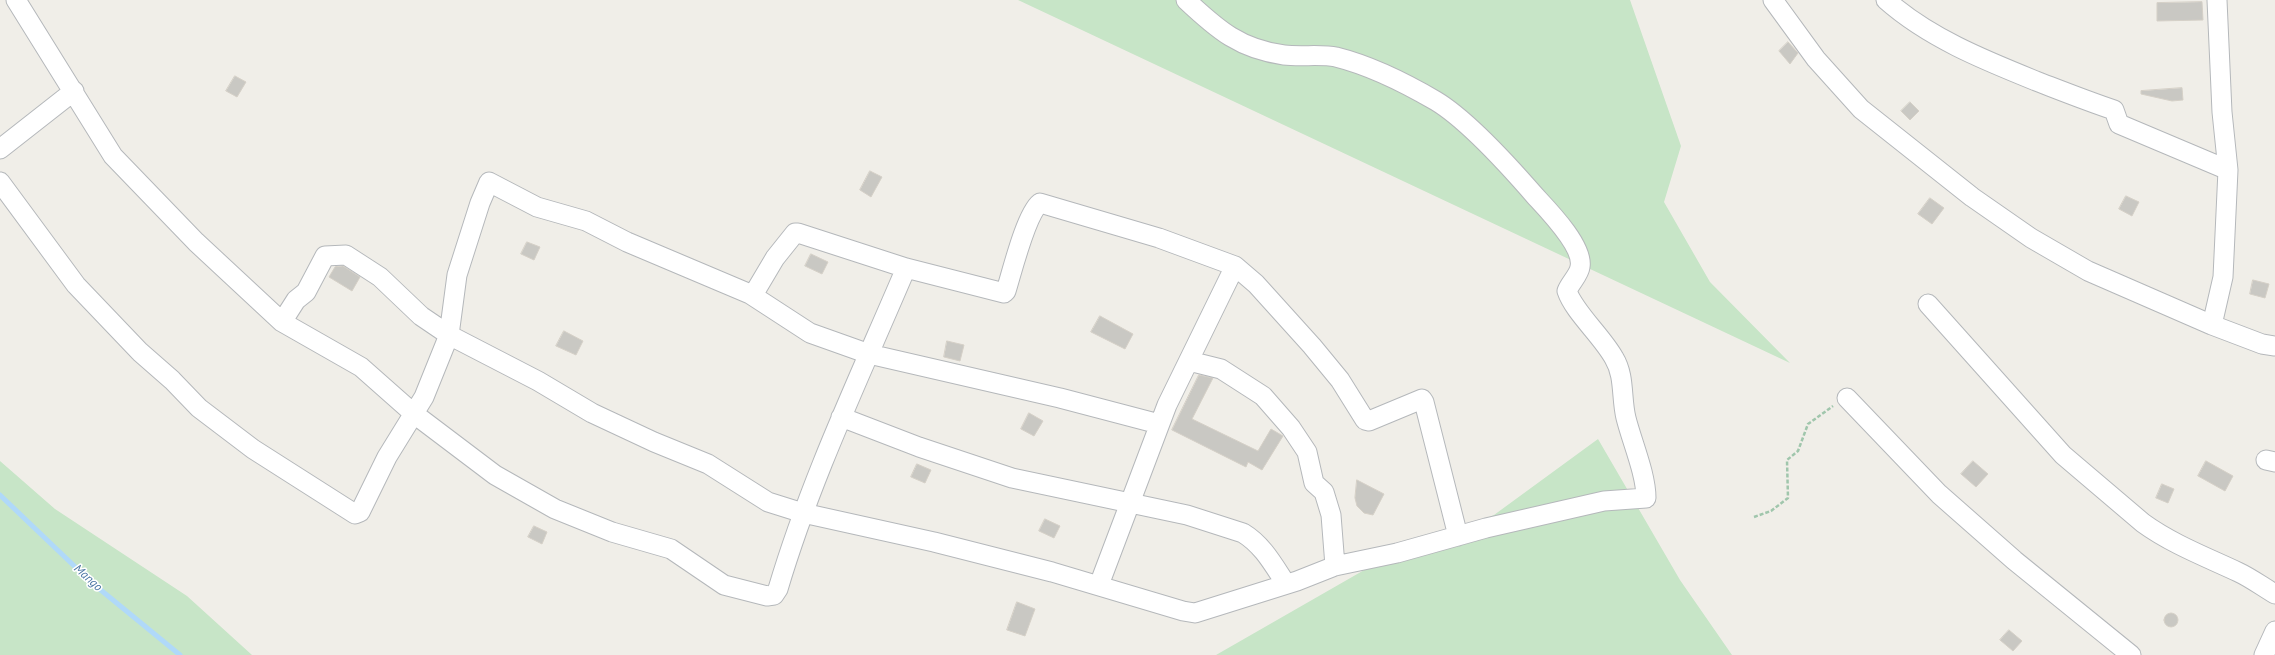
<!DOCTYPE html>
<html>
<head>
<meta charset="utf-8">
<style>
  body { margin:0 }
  canvas { display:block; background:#f0eee8 }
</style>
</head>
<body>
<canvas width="2275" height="655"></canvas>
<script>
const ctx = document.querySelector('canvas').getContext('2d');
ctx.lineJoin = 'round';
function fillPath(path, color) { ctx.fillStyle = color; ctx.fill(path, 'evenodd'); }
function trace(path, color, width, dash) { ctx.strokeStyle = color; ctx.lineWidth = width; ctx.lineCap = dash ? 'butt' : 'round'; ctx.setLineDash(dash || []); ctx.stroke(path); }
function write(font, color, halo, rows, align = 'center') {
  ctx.font = font + ' "PT Sans",sans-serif'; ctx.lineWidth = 3; ctx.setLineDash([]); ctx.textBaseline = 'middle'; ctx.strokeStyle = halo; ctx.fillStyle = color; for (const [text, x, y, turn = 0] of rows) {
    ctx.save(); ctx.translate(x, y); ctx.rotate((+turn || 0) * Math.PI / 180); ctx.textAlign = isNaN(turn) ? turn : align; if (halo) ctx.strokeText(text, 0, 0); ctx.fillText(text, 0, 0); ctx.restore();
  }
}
const green = new Path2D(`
  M 1018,0 L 1630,0 L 1681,146 L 1664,202 L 1710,282 L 1790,363 Z
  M 1598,439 L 1680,580 L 1732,655 L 1216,655 L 1366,569 L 1494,515 Z
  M 0,461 L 55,509 L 187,596 L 252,655 L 0,655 Z`);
const stream = new Path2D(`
  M 0,495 L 91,582 L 180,655`);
const building = new Path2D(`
  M 2202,2 L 2203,20 L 2157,21 L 2157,3 Z
  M 1788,42 L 1798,53 L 1790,64 L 1779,51 Z
  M 235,76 L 246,82 L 237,97 L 226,91 Z
  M 2182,88 L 2183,100 L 2172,101 L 2141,94 L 2141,91 Z
  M 1910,102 L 1919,111 L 1910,120 L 1901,111 Z
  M 870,171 L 882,177 L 871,197 L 860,190 Z
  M 2126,196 L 2139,202 L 2132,216 L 2119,209 Z
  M 1930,198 L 1944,208 L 1932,224 L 1918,214 Z
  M 527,242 L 540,247 L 534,260 L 521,254 Z
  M 811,254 L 828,262 L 822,274 L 805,266 Z
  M 343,266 L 360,277 L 352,291 L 329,277 L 335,267 Z
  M 2253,280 L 2269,284 L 2265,298 L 2250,294 Z
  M 1100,316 L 1133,334 L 1125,349 L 1091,332 Z
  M 564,331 L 583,341 L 576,355 L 556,346 Z
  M 947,341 L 964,345 L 960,361 L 944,357 Z
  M 1199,375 L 1213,378 L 1192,419 L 1258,451 L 1271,429 L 1283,436 L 1262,470 L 1248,462 L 1246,467 L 1172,430 Z
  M 1029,413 L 1043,421 L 1034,436 L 1021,429 Z
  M 1973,461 L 1988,474 L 1976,487 L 1961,474 Z
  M 2206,461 L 2233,476 L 2225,491 L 2198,476 Z
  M 917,464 L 931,470 L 925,483 L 911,477 Z
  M 1357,480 L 1384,494 L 1373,515 L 1364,513 L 1357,506 L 1355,498 Z
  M 2162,484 L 2174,489 L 2168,503 L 2156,498 Z
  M 1045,519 L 1060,526 L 1054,538 L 1039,531 Z
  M 534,526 L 547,532 L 542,544 L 528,537 Z
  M 1017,602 L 1035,609 L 1025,636 L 1007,630 Z
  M2164 620a7 7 0 1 1 14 0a7 7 0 1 1-14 0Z
  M 2009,630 L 2022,641 L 2013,651 L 2000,640 Z`);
const path = new Path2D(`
  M 1754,517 L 1771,511 L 1788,498 L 1787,460 L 1798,451 L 1808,424 L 1833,406`);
const minor = new Path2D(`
  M 16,0 L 113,156 L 196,242 L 282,322 L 361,367 L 413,413 L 495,475 L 555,509 L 612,532 L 671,549 L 724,585 L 767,596 L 774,595 L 778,589 C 811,478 861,374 906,268
  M 1773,0 L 1816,59 L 1861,109 L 1972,197 L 2031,238 L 2088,271 L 2212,325 L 2262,344 L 2275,346
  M 1886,0 C 1929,38 1984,60 2036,81 C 2062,91 2087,101 2114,110 L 2119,124 L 2228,170
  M 0,149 L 74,91
  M 0,182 L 76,285 L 140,352 L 172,380 L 199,408 L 253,449 L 355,514 L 360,512 L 387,457 L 424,397 L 449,335 L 457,275 L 480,203 L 489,182 L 537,207 L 586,221 L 627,242 L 750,294 L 810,333 L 869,354 L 1060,398 L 1159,424
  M 750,294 L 756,290 L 775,258 L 795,233 L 798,233 L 906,268 L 1004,293 L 1006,291 C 1012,272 1026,214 1040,203 L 1159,238 L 1235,266 L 1256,284 L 1312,346 L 1340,380 L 1365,420 L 1369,421 L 1422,399 L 1424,402 L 1458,536
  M 1928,304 L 2063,455 L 2143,523 C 2172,544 2206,557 2238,572 C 2251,578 2263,587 2275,594
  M 282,322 L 296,300 L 306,292 L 325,256 L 346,255 L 380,277 L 421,316 L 449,335 L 538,381 L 592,413 L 654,442 L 708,464 L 768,502 L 803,513 L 934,542 L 1052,572 L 1183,611 L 1195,613 L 1297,581 L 1335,566 L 1397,553 L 1486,528 L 1604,501 L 1646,498 C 1646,474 1632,442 1626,418 C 1621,398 1625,376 1614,358 C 1602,336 1574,312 1567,291 C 1570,283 1579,275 1580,267 C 1584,247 1549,211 1536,197 C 1510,167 1469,121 1436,101 C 1407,84 1368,65 1336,57 C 1322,54 1300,57 1284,55 C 1240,49 1218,30 1186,0
  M 2212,325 L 2223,277 L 2228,170 L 2222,112 L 2217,0
  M 1189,361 L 1221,369 L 1263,396 L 1291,428 L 1307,452 L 1314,483 L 1324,492 L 1331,515 L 1335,566
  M 1847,398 L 1939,494 L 2014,560 L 2131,655
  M 841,417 L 919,447 L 1012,478 L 1187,515 L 1243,533 C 1263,545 1274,566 1286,584
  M 2266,460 L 2275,462
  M 1099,585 L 1167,405 L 1235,266
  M 2264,655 L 2275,631`);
const waterNames = [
  ["Mango",88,578,42]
];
fillPath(green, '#c7e5c7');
trace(stream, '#b0d9f9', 5);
fillPath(building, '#c9c8c3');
trace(building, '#d5d0c7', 1);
trace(minor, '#b5b8bb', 21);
trace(path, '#a0c6ac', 2.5, [4, 2]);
trace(minor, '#fff', 19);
write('italic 12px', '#4874a2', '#fff', waterNames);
</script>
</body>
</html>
